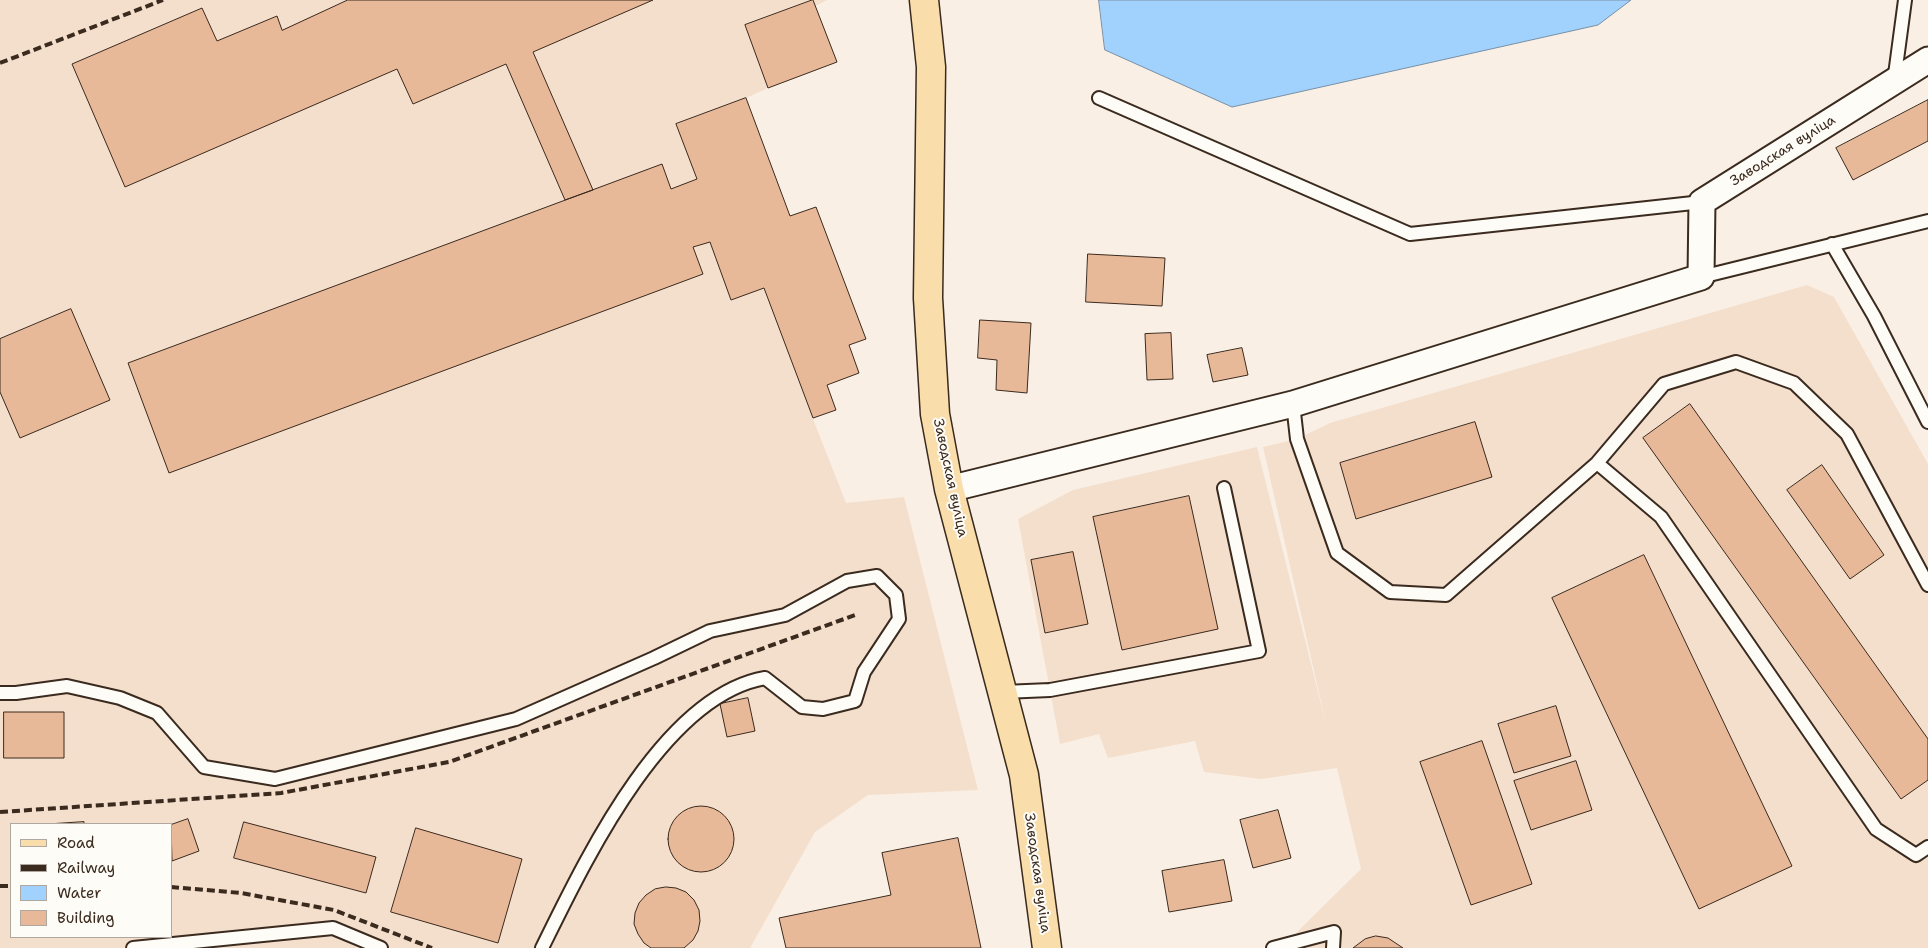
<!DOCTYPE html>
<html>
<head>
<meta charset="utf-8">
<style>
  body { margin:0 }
  #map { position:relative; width:1928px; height:948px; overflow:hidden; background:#f9efe4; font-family:"Shantell Sans",sans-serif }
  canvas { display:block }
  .legend { position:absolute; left:10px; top:823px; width:162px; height:115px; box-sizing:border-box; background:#fdfcf7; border:1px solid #afa8a0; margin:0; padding:6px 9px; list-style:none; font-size:15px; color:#3b2a1e }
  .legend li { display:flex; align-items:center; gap:10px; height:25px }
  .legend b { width:25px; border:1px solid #afa8a0 }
</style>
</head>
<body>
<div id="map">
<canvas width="1928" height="948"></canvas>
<ul class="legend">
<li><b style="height:6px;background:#f9deab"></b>Road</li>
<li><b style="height:6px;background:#3b2a1e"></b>Railway</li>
<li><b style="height:14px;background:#a1d2fe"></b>Water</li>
<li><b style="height:14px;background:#e8b998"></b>Building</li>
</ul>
</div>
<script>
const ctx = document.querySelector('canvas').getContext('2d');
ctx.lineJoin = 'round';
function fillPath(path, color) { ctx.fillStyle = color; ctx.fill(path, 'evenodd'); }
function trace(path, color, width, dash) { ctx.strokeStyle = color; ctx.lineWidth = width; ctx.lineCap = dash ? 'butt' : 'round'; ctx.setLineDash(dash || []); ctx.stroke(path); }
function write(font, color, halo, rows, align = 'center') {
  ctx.font = font + ' "Shantell Sans",sans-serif'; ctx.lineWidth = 4; ctx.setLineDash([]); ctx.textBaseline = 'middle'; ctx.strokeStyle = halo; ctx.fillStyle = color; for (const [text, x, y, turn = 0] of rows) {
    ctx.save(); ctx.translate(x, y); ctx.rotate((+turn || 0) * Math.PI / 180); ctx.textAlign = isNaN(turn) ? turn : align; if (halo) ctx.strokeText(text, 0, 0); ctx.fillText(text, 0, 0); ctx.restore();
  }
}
const built = new Path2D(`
  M 0,0 L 827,0 L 815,6 L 837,62 L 768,88 L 746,98 L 790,216 L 816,207 L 866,339 L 849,345 L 859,373 L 827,385 L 836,410 L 813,419 L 846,503 L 904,497 L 978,790 L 868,795 L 815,832 L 750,948 L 0,948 ZM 11,824 L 171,824 L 171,937 L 11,937 Z
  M 1807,285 L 1834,297 L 1928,464 L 1928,948 L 1294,948 L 1297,932 L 1361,869 L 1337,768 L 1261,779 L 1204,772 L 1195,741 L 1108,758 L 1099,734 L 1060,744 L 1018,519 L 1073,490 L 1257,447 L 1327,728 L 1263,447 L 1297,439 L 1330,423 Z`);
const water = new Path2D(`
  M 1099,0 L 1631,0 L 1598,25 L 1232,107 L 1105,50 Z`);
const building = new Path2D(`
  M 348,0 L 653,0 L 533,52 L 593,190 L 565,200 L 506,64 L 413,104 L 397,69 L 125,187 L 72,64 L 202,8 L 217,41 L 277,16 L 282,30 Z
  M 813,0 L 837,62 L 768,88 L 745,25 Z
  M 746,98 L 790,216 L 816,207 L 866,339 L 849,345 L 859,373 L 827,385 L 836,410 L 813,418 L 764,288 L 731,300 L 710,242 L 693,247 L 703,274 L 169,473 L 128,363 L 662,164 L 671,189 L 697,179 L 676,124 Z
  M 1928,100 L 1928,141 L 1853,180 L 1836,148 Z
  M 1088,254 L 1165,258 L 1162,306 L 1086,302 Z
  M 71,309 L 110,400 L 20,438 L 0,392 L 0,339 Z
  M 980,320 L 1031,323 L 1027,393 L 996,390 L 997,360 L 978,358 Z
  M 1171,333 L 1173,379 L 1147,380 L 1145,334 Z
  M 1242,348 L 1248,375 L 1213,382 L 1207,355 Z
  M 1690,404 L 1928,739 L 1928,780 L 1901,799 L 1643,438 Z
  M 1475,422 L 1492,477 L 1356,519 L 1340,463 Z
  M 1822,465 L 1884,555 L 1850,579 L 1787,490 Z
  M 1189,496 L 1218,629 L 1122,650 L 1093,517 Z
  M 1073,552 L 1088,624 L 1045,633 L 1031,560 Z
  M 1644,555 L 1792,866 L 1699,909 L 1552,598 Z
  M 748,698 L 755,731 L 727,737 L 720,704 Z
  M 1556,706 L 1571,756 L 1514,773 L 1498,724 Z
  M 4,712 L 64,712 L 64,758 L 4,758 Z
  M 1482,741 L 1532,884 L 1471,905 L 1420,762 Z
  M 1576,761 L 1592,810 L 1531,830 L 1514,781 Z
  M668 839a33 33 0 1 1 66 0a33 33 0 1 1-66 0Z
  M 1278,810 L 1291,858 L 1253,868 L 1240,820 Z
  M 188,819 L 199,851 L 172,861 L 171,825 Z
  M 84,822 L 84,824 L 48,824 Z
  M 244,822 L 376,857 L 366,893 L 234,858 Z
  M 416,828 L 522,859 L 498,943 L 391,912 Z
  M 958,838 L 981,948 L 786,948 L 779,918 L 891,895 L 882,853 Z
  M 1224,860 L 1232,901 L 1169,912 L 1162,871 Z
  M 666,887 L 676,888 L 686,892 L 694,900 L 699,910 L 700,921 L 698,931 L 693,940 L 684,948 L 651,948 L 644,943 L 638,934 L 634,924 L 635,913 L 639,903 L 646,895 L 655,889 Z
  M 1376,936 L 1388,938 L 1403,948 L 1353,948 L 1365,939 Z`);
const service = new Path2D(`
  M 1894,82 L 1905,0
  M 1099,98 L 1410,234 L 1702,202
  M 1832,244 L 1874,316 L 1928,422
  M 1701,277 L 1928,221
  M 1293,404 L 1297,439 L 1337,553 L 1390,592 L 1446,595 L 1597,463 L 1664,384 L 1736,362 L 1794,383 L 1847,434 L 1928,585
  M 1597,463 L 1661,517 L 1876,829 L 1916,855 L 1928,847
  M 1003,692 L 1050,690 L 1259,651 L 1224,488
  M 0,693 L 16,693 L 67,686 L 120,698 L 157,713 L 204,767 L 275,779 L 516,719 L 654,658 L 710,631 L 785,615 L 847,581 L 877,576 L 896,595 L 899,619 L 864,672 L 855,701 L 823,709 L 802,707 L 765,678 C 662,696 584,863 542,948
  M 133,948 L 333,928 L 381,948
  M 1273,948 L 1334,932 L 1333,948`);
const minor = new Path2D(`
  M 949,489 L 1293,404 L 1701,277 L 1702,202 L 1928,60`);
const primary = new Path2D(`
  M 924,0 L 931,67 L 928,298 L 935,414 L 949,489 L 1024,775 L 1047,948`);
const rail = new Path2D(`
  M 0,63 L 163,0
  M 0,812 L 281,793 L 449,762 L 858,614
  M 0,886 L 11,886
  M 171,887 L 241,893 L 334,910 L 432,948`);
const streetNames = [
  ["Заводская вуліца",1783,151,-32],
  ["Заводская вуліца",950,478,78],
  ["Заводская вуліца",1037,873,82]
];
fillPath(built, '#f4dfcd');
fillPath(water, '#a1d2fe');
trace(water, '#788fa4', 1);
fillPath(building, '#e8b998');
trace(building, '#3b2a1e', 1);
trace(service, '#3b2a1e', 16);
trace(minor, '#3b2a1e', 29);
trace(primary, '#3b2a1e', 31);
trace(service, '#fdfcf7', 12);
trace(minor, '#fdfcf7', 25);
trace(primary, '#f9deab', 28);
trace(rail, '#3b2a1e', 4, [8, 4]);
write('14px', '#3b2a1e', '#fdfcf7', streetNames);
</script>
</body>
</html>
